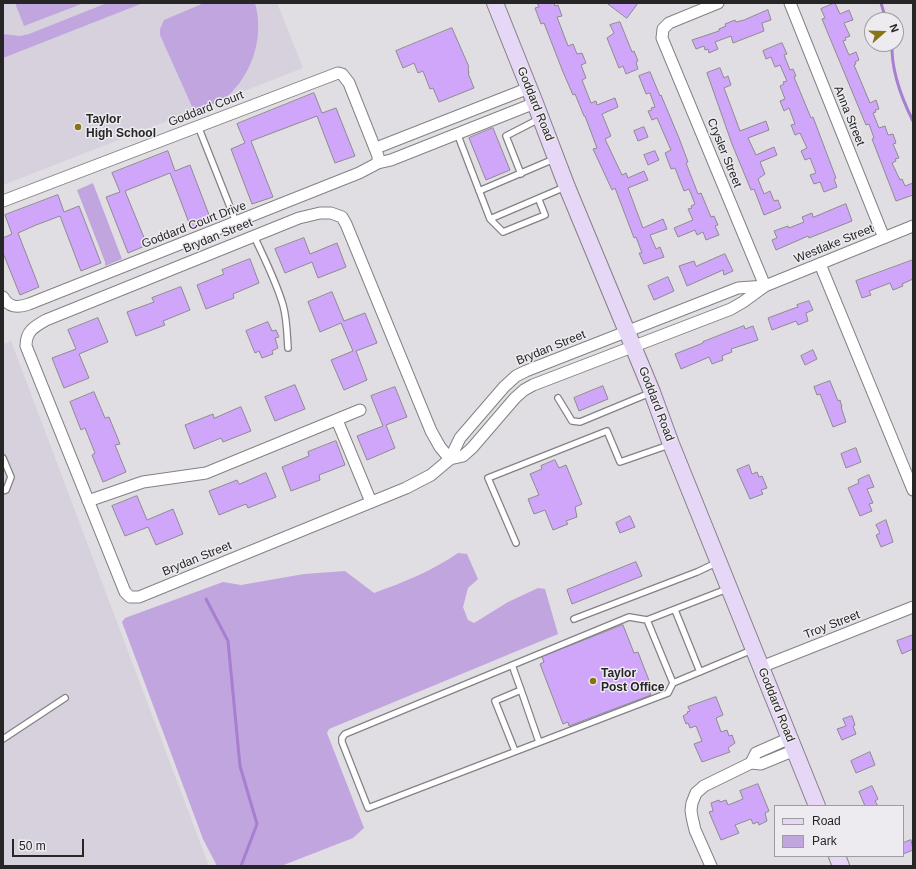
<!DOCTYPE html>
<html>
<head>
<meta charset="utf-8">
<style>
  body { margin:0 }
  #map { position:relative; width:916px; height:869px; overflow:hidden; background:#e0dee2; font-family:Arial,sans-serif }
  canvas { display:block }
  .frame { position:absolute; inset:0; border:4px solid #262627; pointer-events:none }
  .legend { position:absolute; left:774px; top:805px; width:130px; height:52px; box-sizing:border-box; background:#edebef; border:1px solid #9d9c9f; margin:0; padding:5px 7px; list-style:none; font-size:12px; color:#262627 }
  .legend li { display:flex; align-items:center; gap:8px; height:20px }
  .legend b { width:20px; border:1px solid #9d9c9f }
  .north { position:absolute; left:864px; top:12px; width:40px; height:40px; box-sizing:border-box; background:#edebef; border:1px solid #9d9c9f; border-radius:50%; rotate:70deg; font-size:11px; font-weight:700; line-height:16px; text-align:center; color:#262627 }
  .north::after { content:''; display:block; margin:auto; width:14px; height:18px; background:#887417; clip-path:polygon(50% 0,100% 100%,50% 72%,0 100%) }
  .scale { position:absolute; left:12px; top:839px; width:72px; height:18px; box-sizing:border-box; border:2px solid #262627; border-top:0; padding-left:5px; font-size:12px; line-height:14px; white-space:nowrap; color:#262627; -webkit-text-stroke:3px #edebef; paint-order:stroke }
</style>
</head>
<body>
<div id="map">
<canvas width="916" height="869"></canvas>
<div class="frame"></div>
<ul class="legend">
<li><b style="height:5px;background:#e7d7f6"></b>Road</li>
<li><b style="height:11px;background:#c1a5df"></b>Park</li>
</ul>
<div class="north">N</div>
<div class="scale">50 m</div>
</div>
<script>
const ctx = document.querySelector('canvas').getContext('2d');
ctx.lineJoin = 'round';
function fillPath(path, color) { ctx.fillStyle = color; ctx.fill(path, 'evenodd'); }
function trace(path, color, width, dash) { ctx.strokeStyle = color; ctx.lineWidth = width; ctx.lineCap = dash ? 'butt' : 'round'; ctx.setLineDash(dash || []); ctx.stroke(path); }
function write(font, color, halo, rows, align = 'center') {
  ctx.font = font + ' Arial,sans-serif'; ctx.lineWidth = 3; ctx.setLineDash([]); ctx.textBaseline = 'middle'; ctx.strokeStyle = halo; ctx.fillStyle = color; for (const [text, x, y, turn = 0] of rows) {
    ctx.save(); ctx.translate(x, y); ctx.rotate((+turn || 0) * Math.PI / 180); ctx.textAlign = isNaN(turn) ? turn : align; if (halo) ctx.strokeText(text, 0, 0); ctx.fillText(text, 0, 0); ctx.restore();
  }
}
const built = new Path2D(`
  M 3,3 L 277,3 L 303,68 L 3,185 Z
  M 11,341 L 209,866 L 3,866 L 3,344 Z`);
const green = new Path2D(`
  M 15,3 L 84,3 L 24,26 Z
  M 107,3 L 143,3 L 3,58 L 3,34 L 20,36 L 29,34 Z
  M 204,3 L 255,3 C 263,32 256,61 238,85 C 234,89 230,95 225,98 C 216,104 204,107 194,111 L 160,35 L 160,29 L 164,20 Z
  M 93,183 L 122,259 L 105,266 L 105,262 L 77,190 Z
  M 458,553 L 467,554 L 478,579 L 468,588 L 463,607 L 468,620 L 474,623 L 508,602 L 538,588 L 545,589 L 558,634 L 329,729 L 327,733 L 364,828 L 353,838 L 281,866 L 217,866 L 203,839 L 122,622 L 125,618 L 223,582 L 241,585 L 304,574 L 345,571 L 374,593 C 404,582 432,571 458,553 Z`);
const stream = new Path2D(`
  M 881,3 L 886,20
  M 892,44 C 891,71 901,97 913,121
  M 206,599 L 228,641 L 240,766 L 257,824 L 241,866`);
const building = new Path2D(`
  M 537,3 L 554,3 L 555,6 L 558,5 L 562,16 L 557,17 L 568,46 L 573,44 L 577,54 L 582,53 L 586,63 L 581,65 L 586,78 L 582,80 L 591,103 L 596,101 L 597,105 L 615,98 L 618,107 L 602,114 L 611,136 L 605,139 L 622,175 L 626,173 L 628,178 L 644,171 L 648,180 L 628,188 L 643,228 L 663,219 L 667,229 L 650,235 L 656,249 L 660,247 L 664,257 L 644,264 L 639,253 L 642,253 L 636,237 L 634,238 L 615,188 L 612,190 L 593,149 L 597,148 L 585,116 L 584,116 L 575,94 L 573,95 L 563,72 L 544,23 L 541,24 L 535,8 L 539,7 Z
  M 607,3 L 638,3 L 627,18 Z
  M 835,3 L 840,14 L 849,10 L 853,20 L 844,23 L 850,36 L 845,38 L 846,40 L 843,41 L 849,55 L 856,52 L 859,60 L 855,62 L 856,64 L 854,65 L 870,103 L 876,100 L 879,109 L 875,110 L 876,112 L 873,113 L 879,128 L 885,126 L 888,135 L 893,134 L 896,143 L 893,144 L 899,158 L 895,159 L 896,161 L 892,163 L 900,180 L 902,179 L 905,186 L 913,183 L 913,195 L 896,201 L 872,139 L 874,138 L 869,124 L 866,125 L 822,19 L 825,18 L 821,9 Z
  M 768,10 L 771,20 L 762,23 L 764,31 L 733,43 L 731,36 L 715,42 L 718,49 L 709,53 L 708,49 L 705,50 L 704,46 L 696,49 L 692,40 L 719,31 L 719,29 L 726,26 L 725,24 L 735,20 L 736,22 L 744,20 Z
  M 620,22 L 632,52 L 634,51 L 638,61 L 636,62 L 638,69 L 626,74 L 623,66 L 619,68 L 607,38 L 614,33 L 610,25 Z
  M 452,28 L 469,67 L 468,68 L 469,73 L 468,73 L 474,88 L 439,102 L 433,88 L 430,89 L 423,71 L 418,73 L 414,63 L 403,68 L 396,51 Z
  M 782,43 L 787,54 L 784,55 L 790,70 L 793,69 L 796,76 L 794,77 L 811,118 L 813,117 L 836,178 L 834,179 L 837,187 L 824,192 L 820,182 L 814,184 L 810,175 L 816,173 L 810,158 L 805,160 L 801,151 L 807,148 L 800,133 L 795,135 L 791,125 L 795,124 L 789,108 L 784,111 L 780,101 L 785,99 L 780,86 L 784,84 L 783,82 L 787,81 L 780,65 L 775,67 L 771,57 L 766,59 L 763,51 Z
  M 720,68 L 724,78 L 728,76 L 731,85 L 724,88 L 740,131 L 766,121 L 769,130 L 748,138 L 756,155 L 774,147 L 777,155 L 760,162 L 765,174 L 758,179 L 764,194 L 770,191 L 774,201 L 778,200 L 781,208 L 764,215 L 754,189 L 751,190 L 732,144 L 707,73 Z
  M 650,72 L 660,96 L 661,95 L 679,138 L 688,162 L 686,163 L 698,194 L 701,193 L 711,217 L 714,216 L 718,225 L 715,226 L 719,235 L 706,240 L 703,232 L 697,235 L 695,230 L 678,237 L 674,228 L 693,220 L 688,209 L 692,208 L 691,206 L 695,204 L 689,189 L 684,191 L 675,168 L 671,169 L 665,153 L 671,150 L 657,118 L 652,120 L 648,111 L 652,110 L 651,108 L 655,107 L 650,93 L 646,94 L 639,76 Z
  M 314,93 L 322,113 L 336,108 L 355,156 L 335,163 L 317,116 L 251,141 L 273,197 L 252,204 L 231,149 L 245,143 L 237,124 Z
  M 644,127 L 648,137 L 638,141 L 634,131 Z
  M 493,128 L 510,170 L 486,180 L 469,138 Z
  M 168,151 L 175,171 L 190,165 L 211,220 L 191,228 L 170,173 L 125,191 L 147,245 L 128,253 L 106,197 L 120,192 L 112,173 Z
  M 655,151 L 659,160 L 648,165 L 644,155 Z
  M 58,195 L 64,212 L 79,206 L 101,263 L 81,271 L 60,216 L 36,225 L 18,233 L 39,287 L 20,295 L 3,253 L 3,238 L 12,234 L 5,215 Z
  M 846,204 L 852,221 L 809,238 L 808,236 L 776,250 L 772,240 L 777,238 L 774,231 L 788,226 L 789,228 L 804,222 L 802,217 L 812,213 L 813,217 Z
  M 304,238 L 310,254 L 337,243 L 346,267 L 318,278 L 312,262 L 285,273 L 275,249 Z
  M 725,254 L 733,271 L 724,275 L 723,270 L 687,286 L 679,266 L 694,261 L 696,266 Z
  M 250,259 L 259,283 L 233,294 L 234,298 L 206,309 L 197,285 L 224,274 L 222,270 Z
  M 913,260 L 913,279 L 902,284 L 903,286 L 893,290 L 890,283 L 869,291 L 871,295 L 862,298 L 856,281 Z
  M 668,277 L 674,291 L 654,300 L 648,286 Z
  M 181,287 L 190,310 L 163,321 L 165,325 L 136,336 L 127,312 L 154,302 L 152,298 Z
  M 332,292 L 344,321 L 365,313 L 377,343 L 356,351 L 367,380 L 344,390 L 331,360 L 353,351 L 341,323 L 320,332 L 308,302 Z
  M 809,301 L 813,310 L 806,313 L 808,321 L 798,325 L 796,321 L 772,330 L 768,318 L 792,309 L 798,307 L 797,305 Z
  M 98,318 L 108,342 L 79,354 L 89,378 L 64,388 L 52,358 L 76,349 L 68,330 Z
  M 268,322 L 272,331 L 276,330 L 279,337 L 275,338 L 278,348 L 272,351 L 273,354 L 262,358 L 259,351 L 255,353 L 246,331 Z
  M 744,326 L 745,329 L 753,326 L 758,340 L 731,349 L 732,352 L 722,356 L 723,360 L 712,364 L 709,357 L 681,369 L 675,354 L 703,343 L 703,342 Z
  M 813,350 L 817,359 L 805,365 L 801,356 Z
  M 830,381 L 838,401 L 840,400 L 842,407 L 841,407 L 846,422 L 833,427 L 820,394 L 817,395 L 814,387 Z
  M 295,385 L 305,409 L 275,421 L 265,397 Z
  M 603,386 L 608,399 L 579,411 L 574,398 Z
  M 395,387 L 407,417 L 386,425 L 395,448 L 367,460 L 357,436 L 383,426 L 371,396 Z
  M 94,392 L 105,418 L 109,417 L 120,444 L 115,445 L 126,472 L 103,482 L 92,455 L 95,453 L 85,428 L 81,430 L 70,402 Z
  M 241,407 L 251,431 L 223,442 L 221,438 L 194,449 L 185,425 L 213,414 L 214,418 Z
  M 336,441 L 345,465 L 319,475 L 320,480 L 291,491 L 282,467 L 309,456 L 308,452 Z
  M 856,448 L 861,462 L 846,468 L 841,454 Z
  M 555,460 L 559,468 L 566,465 L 582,504 L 575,507 L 577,517 L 566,521 L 568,524 L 553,530 L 545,510 L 534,514 L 528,499 L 539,495 L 530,474 L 542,469 L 541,466 Z
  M 749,465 L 752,474 L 757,472 L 759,477 L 762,476 L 767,488 L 761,490 L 763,494 L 750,499 L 737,470 Z
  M 266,473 L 276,497 L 248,508 L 246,504 L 219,515 L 209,491 L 237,480 L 239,484 Z
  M 869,475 L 874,487 L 867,489 L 873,503 L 869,504 L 872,511 L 860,516 L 848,488 L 859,483 L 858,480 Z
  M 137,496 L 147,520 L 173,509 L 183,534 L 156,545 L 148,527 L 125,536 L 112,506 Z
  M 630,516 L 635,527 L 620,533 L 616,523 Z
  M 886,520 L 893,542 L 881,547 L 876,535 L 880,533 L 876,525 Z
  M 636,562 L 642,576 L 572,604 L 567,590 Z
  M 623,625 L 634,653 L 638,652 L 650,683 L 647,685 L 651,695 L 569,726 L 568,722 L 563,724 L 540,664 L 544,662 L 542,657 Z
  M 913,635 L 913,649 L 902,654 L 897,641 Z
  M 716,697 L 723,715 L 716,718 L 721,732 L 727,730 L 729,736 L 732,735 L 735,743 L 728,748 L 730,752 L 702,762 L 694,744 L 702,741 L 696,726 L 690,728 L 688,723 L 686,724 L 683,716 L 688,713 L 687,712 L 690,711 L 688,707 Z
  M 852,716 L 855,725 L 853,726 L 856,734 L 842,740 L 837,729 L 846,726 L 843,719 Z
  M 870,752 L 875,765 L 856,773 L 851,761 Z
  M 758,784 L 769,811 L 765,813 L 767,821 L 759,825 L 758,822 L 753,824 L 751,819 L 735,825 L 739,833 L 721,840 L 709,812 L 713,811 L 711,803 L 719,800 L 720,802 L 726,800 L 728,805 L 743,799 L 740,791 Z
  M 872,786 L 878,799 L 875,801 L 878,806 L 865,806 L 859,792 Z
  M 911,840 L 913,850 L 903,854 L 903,843 Z`);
const service = new Path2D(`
  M 198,126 L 236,222
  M 457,133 L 490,219 L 503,232 L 545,215 L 539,200
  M 521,174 L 506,136 L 539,119
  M 479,191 L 554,159
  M 490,219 L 565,187
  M 254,236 C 264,258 276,281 283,305 C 287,319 287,334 288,348
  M 558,398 L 572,421 L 580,422 L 650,393
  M 3,458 L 11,477 L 6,490 L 3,491
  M 516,543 L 488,478 L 607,431 L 620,462 L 669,445
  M 727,589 L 647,620 L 629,617 L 345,734 L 342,738 L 342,742 L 368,808 L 668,693 L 673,683 L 752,650
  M 675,610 L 700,672
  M 574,619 L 697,572 L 716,563
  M 647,620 L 673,683
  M 512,665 L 521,690
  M 3,739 L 65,698
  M 515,751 L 495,701 L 521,690 L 539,742`);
const minor = new Path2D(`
  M 718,3 L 669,23 L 663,29 L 662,38 L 765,286
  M 790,3 L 884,238
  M 376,148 L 529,88
  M 378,163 L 391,160 L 535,103
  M 3,201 L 338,73 L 342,74 L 349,83 L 378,156 L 378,163 L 359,173 L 29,304 C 18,308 9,308 3,297
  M 820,264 L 913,490
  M 337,420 L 371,502
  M 450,459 L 440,447 L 431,431 L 346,224 L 342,217 L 331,213 L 320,213 L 299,218 L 46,320 C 34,327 26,331 26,346 L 125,592 L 130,597 L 139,597 L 406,488 L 431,475 L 450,459 L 460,438 L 504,387 L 516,376 L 526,371 L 738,288 L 765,286
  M 450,459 L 463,456 L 472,448 L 515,398 L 524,390 L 533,385 L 731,309 L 743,302 L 765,286 L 913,226
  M 88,501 L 143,482 L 206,473 L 360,410
  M 761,667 L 913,607
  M 751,763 L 756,753 L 790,738
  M 711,866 L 695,830 L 692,817 L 691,810 L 692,803 L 696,793 L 704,786 L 751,763 L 761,764 L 795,750`);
const secondary = new Path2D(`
  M 495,3 L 535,103 L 567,187 L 652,392 L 671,444 L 817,806
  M 837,856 L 841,866`);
const markers = [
  [78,127,4,"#887417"],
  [593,681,4,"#887417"]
];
const streetNames = [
  ["Goddard Road",535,104,68],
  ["Goddard Court",206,109,-21],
  ["Anna Street",849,116,68],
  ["Crysler Street",724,153,68],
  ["Goddard Court Drive",194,225,-21],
  ["Brydan Street",218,236,-22],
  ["Westlake Street",834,244,-22],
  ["Brydan Street",551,348,-22],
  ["Goddard Road",656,404,69],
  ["Brydan Street",197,559,-22],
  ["Troy Street",832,625,-21],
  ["Goddard Road",776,705,68]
];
const poiNames = [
  ["Taylor",86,120],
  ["High School",86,134],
  ["Taylor",601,674],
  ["Post Office",601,688]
];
fillPath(built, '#d6d1dc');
fillPath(green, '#c1a5df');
trace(stream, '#a77ed0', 3);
fillPath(building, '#d0a6fb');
trace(building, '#8d8b8f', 1);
trace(service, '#838185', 8);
trace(minor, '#838185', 13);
trace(secondary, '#838185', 18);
trace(service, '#fff', 5.5);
trace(minor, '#fff', 11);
trace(secondary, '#e7d7f6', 16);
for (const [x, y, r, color] of markers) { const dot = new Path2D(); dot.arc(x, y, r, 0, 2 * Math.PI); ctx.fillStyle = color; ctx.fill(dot); trace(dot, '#edebef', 1.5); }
write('12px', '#262627', '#edebef', streetNames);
write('bold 12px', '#262627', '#edebef', poiNames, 'left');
</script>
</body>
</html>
